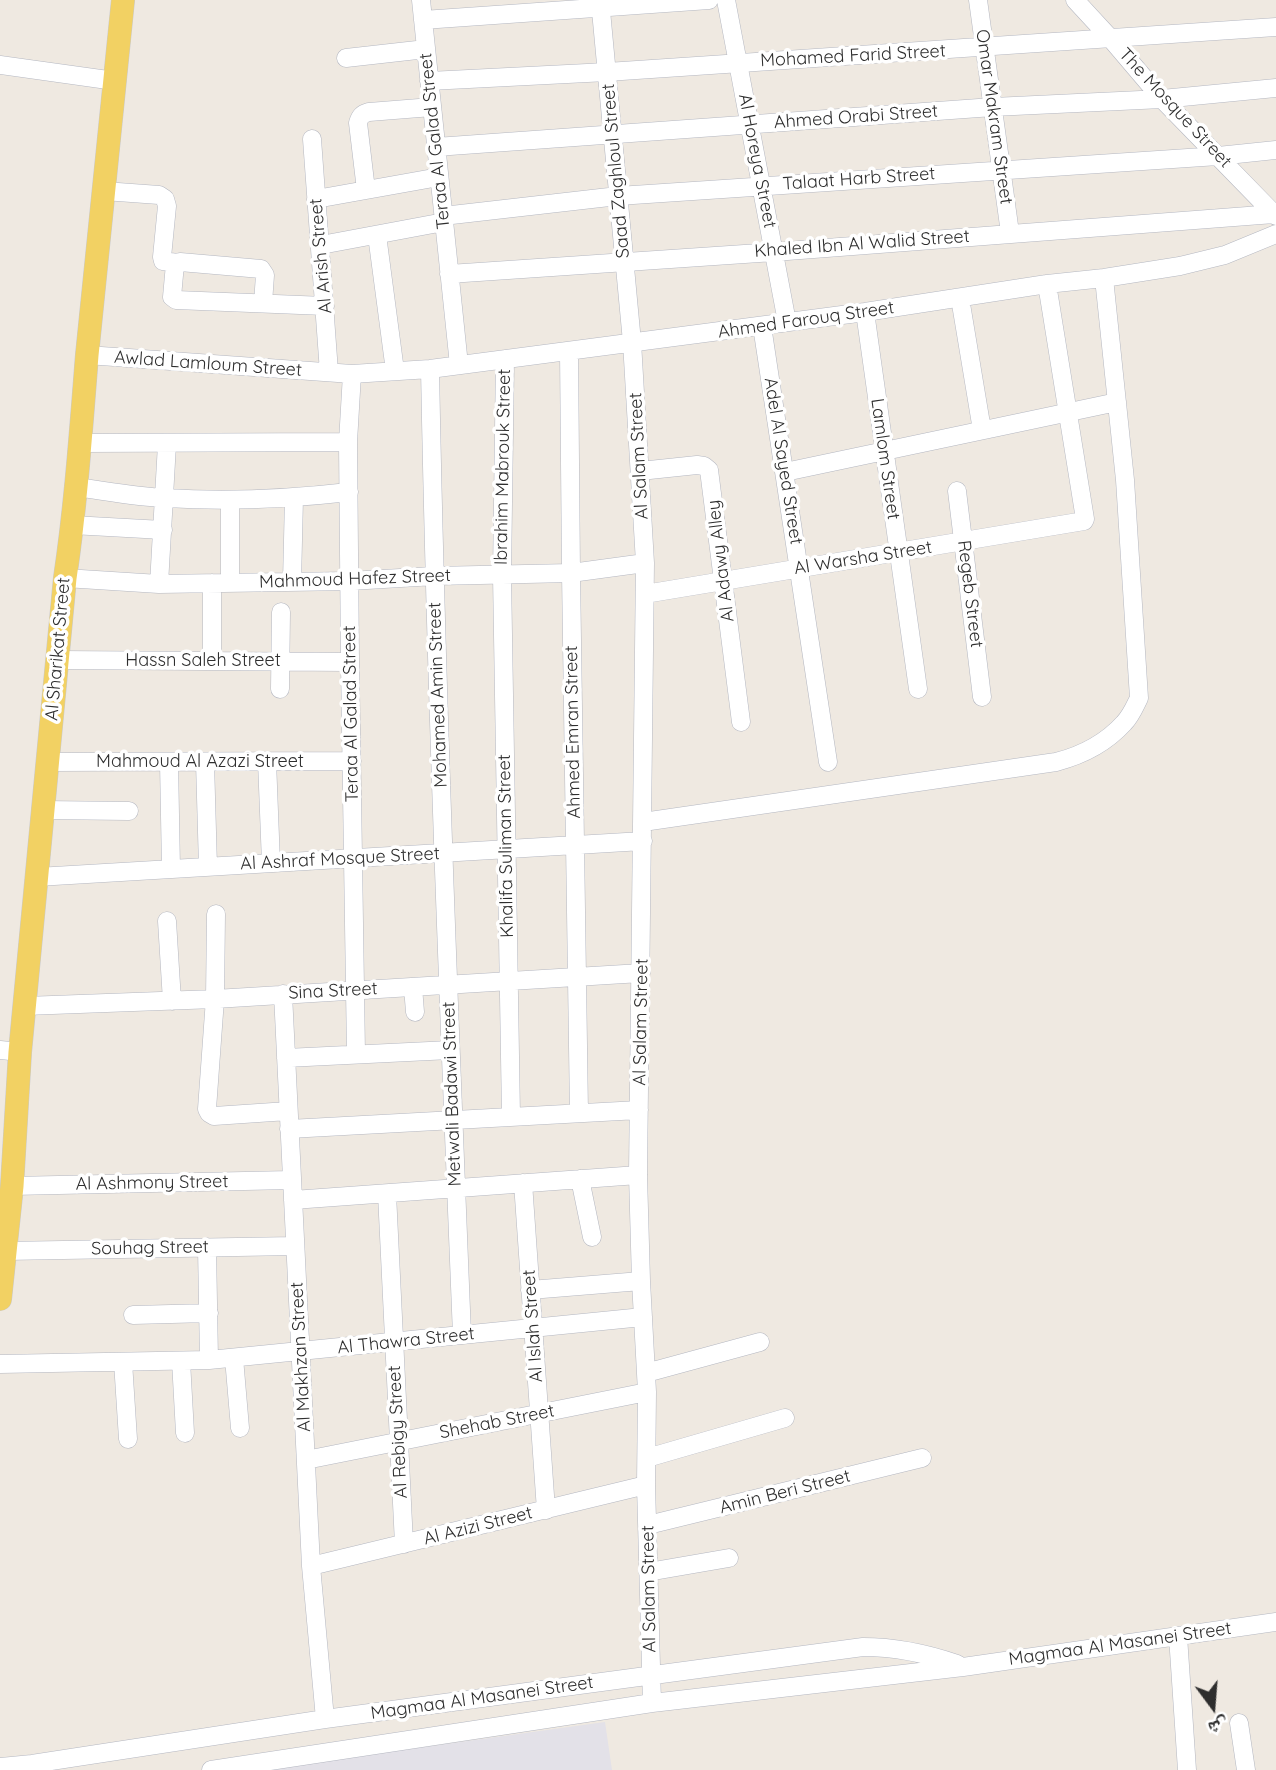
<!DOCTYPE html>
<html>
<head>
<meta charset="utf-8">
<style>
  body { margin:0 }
  #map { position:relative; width:1276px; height:1770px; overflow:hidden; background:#efe9e1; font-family:Quicksand,"Noto Naskh Arabic",sans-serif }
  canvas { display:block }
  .north { position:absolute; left:1178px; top:1672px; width:70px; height:70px; -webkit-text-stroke:5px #fff; paint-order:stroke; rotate:164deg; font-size:19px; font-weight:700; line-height:28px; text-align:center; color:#2e2e2e }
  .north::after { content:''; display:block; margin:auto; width:24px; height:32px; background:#2e2e2e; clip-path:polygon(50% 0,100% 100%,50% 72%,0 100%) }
</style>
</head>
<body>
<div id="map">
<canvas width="1276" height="1770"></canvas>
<div class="north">ش</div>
</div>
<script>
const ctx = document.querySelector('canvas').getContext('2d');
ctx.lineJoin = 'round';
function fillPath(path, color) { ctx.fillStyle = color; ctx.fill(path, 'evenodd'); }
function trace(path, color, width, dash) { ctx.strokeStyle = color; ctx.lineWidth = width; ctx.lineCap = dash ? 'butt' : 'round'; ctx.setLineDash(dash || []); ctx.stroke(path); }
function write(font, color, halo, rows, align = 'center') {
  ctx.font = font + ' Quicksand,sans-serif'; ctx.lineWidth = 7; ctx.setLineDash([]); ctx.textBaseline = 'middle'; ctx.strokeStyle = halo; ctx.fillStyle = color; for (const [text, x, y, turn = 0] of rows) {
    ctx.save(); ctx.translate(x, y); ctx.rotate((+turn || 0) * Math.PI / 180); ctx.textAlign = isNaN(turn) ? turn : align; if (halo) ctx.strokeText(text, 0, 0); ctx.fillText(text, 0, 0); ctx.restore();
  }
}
const industrial = new Path2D(`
  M 605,1722 L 612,1770 L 257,1770 Z`);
const minor = new Path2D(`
  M 421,0 L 459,365
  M 600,0 L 632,342 L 645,563 L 638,1175 L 641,1281 L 647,1392 L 646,1485 L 652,1703
  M 726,0 L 787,322
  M 978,0 L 1010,233
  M 1075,0 L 1111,39 L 1162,99 L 1276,216
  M 423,20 L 709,0
  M 346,58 L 426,49
  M 0,65 L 115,81
  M 429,81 L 607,72 L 1276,27
  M 312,139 L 329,372
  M 436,147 L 993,107 L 1162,99 L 1276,88
  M 366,190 L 358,123 C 360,116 362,114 369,112 L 432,107
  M 104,191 L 159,195 L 165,199 L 167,206 L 162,257 L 163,261 L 177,263
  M 316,199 L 439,177
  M 443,216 L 618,196 L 1218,156 L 1276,150
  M 377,235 L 395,371
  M 321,245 L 444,222
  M 449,274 L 774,252 L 1274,214
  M 960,298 L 982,430
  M 263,303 L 265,275 L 261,269 L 180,262 L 175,264 L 172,297 L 176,300 L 325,306
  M 865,312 L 918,689
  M 762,326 L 828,762
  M 569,351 L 571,573 L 579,1113
  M 87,355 L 352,374 L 430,369 L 865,312 L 1047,284 L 1104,278 L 1180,266 L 1225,255 L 1276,234
  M 505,359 L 502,575 L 511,1116
  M 430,369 C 436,691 449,1013 462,1335
  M 352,374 L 348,442 L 350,662 L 356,1054
  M 81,443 L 348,442
  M 640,471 L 697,465 L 704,466 L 709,470 L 741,722
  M 785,472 L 1117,402
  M 76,487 C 106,491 136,497 166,498 C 227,502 288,499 349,492
  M 957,491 L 982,697
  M 72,525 L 163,530
  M 65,578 L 159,584 L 350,581 L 434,576 L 571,573 L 645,563
  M 292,582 L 294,498
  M 212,583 L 212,661
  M 230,583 L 230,500
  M 159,584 L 167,444
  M 645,594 L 1084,521 L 1085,519 L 1047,284
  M 57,660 L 350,662
  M 280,689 L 281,612
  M 267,761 L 271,863
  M 47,762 L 352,761
  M 169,762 L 171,869
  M 205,762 L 208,867
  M 43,810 L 129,811
  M 643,822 L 1056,762 C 1083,755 1105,744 1124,723 C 1131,716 1135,706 1139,698 L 1125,480 L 1104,278
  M 37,877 L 643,841
  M 216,914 L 215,999 L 207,1109 L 209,1113 L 214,1116 L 288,1111
  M 167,921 L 172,1001
  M 413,987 L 415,1012
  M 283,994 L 311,1566 L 325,1719
  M 25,1006 L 215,999 L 641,973
  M 0,1050 L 20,1052
  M 286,1058 L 450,1050
  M 289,1129 L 639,1110
  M 580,1179 L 592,1237
  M 523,1183 L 546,1510
  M 12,1186 L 291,1180
  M 387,1194 L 404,1544
  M 293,1200 L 638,1175
  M 207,1247 L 209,1360
  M 5,1251 L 295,1246
  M 530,1290 L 641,1281
  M 133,1315 L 209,1313
  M 234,1358 L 240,1428
  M 181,1361 L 185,1433
  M 123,1362 L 128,1439
  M 0,1364 L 209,1360 L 643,1317
  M 646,1373 L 760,1342
  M 647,1458 L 785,1418
  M 306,1460 L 647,1392
  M 648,1525 L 922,1458
  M 311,1566 L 646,1485
  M 648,1572 L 729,1558
  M 1178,1636 L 1187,1770
  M 1239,1723 L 1246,1770
  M 0,1767 L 32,1764 L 325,1719 L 863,1647 C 896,1647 925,1653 957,1664
  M 211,1770 L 652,1703 L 963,1667 L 1276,1622`);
const major = new Path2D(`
  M 0,1299 L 12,1186 L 20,1052 L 65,578 C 76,504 81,430 87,355 C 98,237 112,119 123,0`);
const streetNames = [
  ["Mohamed Farid Street",853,56,-3],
  ["The Mosque Street",1175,108,47],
  ["Ahmed Orabi Street",856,117,-4],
  ["Omar Makram Street",994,117,82],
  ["Teraa Al Galad Street",435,141,-96],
  ["Al Horeya Street",757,161,79],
  ["Saad Zaghloul Street",616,171,-95],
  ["Talaat Harb Street",859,179,-4],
  ["Khaled Ibn Al Walid Street",862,244,-4],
  ["Al Arish Street",321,256,-95],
  ["Ahmed Farouq Street",806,320,-8],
  ["Awlad Lamloum Street",208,364,4],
  ["Al Salam Street",639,456,-93],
  ["Lamlom Street",885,459,82],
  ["Adel Al Sayed Street",783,461,81],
  ["Ibrahim Mabrouk Street",503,467,-89],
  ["Al Warsha Street",863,558,-9],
  ["Al Adawy Alley",721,561,-97],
  ["Mahmoud Hafez Street",355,579,-2],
  ["Regeb Street",970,594,83],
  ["Al Sharikat Street",58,649,-85],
  ["Hassn Saleh Street",203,661],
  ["Mohamed Amin Street",438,695,-92],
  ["Teraa Al Galad Street",351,714,-91],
  ["Ahmed Emran Street",573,732,-91],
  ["Mahmoud Al Azazi Street",200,762],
  ["Khalifa Suliman Street",506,846,-91],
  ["Al Ashraf Mosque Street",340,859,-3],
  ["Sina Street",333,991,-3],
  ["Al Salam Street",641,1022,-89],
  ["Metwali Badawi Street",452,1094,-92],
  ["Al Ashmony Street",152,1183,-1],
  ["Souhag Street",150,1248,-1],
  ["Al Islah Street",533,1326,-94],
  ["Al Thawra Street",406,1341,-6],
  ["Al Makhzan Street",301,1357,-93],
  ["Shehab Street",497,1422,-11],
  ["Al Rebigy Street",398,1432,-93],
  ["Amin Beri Street",785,1492,-14],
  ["Al Azizi Street",478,1526,-14],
  ["Al Salam Street",649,1589,-91],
  ["Magmaa Al Masanei Street",1120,1644,-8],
  ["Magmaa Al Masanei Street",482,1698,-8]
];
fillPath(industrial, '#e3e1e8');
trace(minor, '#b4b7c1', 19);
trace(major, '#c9c9c9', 24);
trace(minor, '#fff', 18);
trace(major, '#f2d163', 23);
write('18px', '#2e2e2e', '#fff', streetNames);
</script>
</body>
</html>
